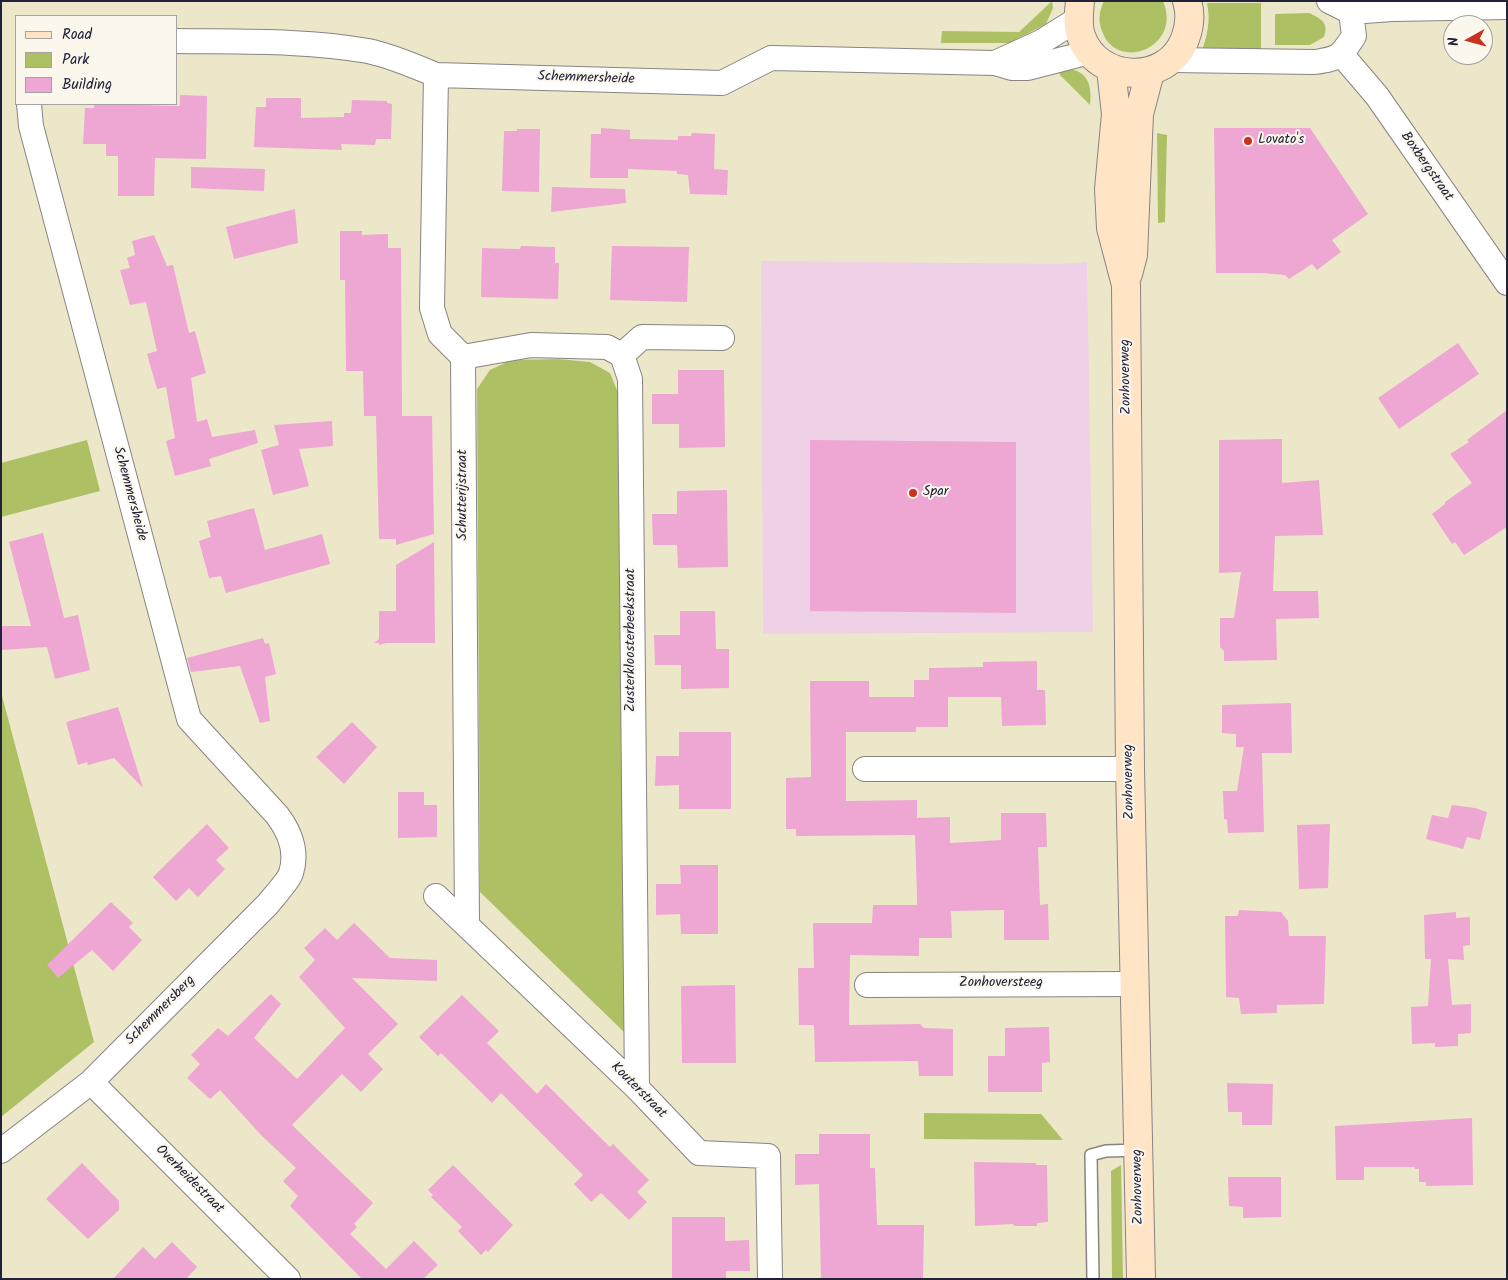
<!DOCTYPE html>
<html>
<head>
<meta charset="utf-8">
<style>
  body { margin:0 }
  #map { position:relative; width:1508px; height:1280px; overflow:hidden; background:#ede7ca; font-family:Kalam,sans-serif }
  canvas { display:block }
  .frame { position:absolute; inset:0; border:2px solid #22223b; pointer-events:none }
  .legend { position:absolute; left:15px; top:15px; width:162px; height:90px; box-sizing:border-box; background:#fbf7ec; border:1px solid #a4a2a5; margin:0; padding:6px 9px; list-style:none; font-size:15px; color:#22223b }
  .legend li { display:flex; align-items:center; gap:10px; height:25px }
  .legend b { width:25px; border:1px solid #a4a2a5 }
  .north { position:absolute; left:1443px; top:15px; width:50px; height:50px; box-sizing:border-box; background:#fbf7ec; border:1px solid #a4a2a5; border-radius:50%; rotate:263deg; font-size:14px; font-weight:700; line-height:20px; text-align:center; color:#22223b }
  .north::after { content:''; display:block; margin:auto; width:18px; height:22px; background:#c8321e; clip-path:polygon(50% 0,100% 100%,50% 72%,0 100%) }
</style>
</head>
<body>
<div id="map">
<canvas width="1508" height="1280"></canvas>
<div class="frame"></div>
<ul class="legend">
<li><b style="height:6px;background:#ffe4c6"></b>Road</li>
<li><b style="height:14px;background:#aec064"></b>Park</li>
<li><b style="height:14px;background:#eea6d3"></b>Building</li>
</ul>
<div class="north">N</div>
</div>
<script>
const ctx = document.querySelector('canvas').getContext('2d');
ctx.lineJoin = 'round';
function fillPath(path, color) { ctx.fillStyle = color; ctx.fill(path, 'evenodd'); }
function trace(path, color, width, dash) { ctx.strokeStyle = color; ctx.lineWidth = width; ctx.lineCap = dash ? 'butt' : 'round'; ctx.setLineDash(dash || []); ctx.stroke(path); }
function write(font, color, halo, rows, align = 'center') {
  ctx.font = font + ' Kalam,sans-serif'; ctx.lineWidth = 4; ctx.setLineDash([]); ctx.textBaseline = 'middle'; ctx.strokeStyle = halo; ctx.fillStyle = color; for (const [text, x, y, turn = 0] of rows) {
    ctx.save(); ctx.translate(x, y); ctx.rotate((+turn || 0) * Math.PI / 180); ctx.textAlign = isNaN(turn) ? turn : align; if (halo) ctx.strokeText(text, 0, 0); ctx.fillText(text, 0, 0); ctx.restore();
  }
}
const built = new Path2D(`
  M 761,261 L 1060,264 L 1087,262 L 1093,632 L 763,634 Z`);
const green = new Path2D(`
  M 1052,1 L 1053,8 L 1046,24 L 1009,43 L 941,43 L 942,31 L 1019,32 Z
  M 1104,1 L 1163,1 C 1183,48 1116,73 1102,31 C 1098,21 1099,11 1104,1 Z
  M 1207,3 L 1261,3 L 1261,53 L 1201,54 C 1207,36 1211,21 1207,3 Z
  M 1309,13 C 1322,19 1329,23 1324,37 L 1310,45 L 1275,45 L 1275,14 Z
  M 1058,68 C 1084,68 1093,79 1090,105 L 1060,75 Z
  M 1157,133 L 1167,135 L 1165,222 L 1158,223 Z
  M 558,359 L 590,362 L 610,373 L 621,400 L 626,1034 L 480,892 L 477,389 L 490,370 L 511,360 Z
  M 87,440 L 100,491 L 1,517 L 1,463 Z
  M 1,692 L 94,1042 L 1,1117 Z
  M 924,1113 L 1041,1114 L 1063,1140 L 924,1139 Z
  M 1121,1165 L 1123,1279 L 1112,1279 L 1111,1171 Z`);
const building = new Path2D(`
  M 180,95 L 207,96 L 206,159 L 155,158 L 154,196 L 118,196 L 118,156 L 106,156 L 106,144 L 83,144 L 85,108 L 94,108 L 94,104 L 180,106 Z
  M 266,98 L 301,98 L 301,118 L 344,117 L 344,113 L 351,113 L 352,100 L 387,101 L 387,103 L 392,104 L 391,139 L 376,139 L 375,145 L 341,144 L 342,150 L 254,147 L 256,107 L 266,107 Z
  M 601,128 L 630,130 L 630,139 L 678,140 L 678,136 L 691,136 L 692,133 L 715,134 L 714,169 L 728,170 L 727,195 L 690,194 L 688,175 L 677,174 L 677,171 L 628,169 L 628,178 L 590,178 L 591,134 L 601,134 Z
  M 1214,128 L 1310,128 L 1368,214 L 1332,240 L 1341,252 L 1317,270 L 1312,264 L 1289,279 L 1285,275 L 1263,273 L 1216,273 Z
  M 517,129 L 540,129 L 539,192 L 502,191 L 504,131 L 517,131 Z
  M 191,167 L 265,169 L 264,191 L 191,188 Z
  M 552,187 L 625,189 L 626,203 L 551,212 Z
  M 295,209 L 298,243 L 234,259 L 226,227 Z
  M 340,231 L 362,231 L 362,235 L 388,234 L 388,248 L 401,248 L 402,416 L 432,416 L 434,534 L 396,545 L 396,539 L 379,539 L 376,416 L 364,416 L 363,371 L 346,371 L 345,280 L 340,280 Z
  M 154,235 L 167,266 L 173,265 L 189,333 L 195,331 L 206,373 L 191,378 L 197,422 L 207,419 L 212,437 L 255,430 L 258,443 L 209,459 L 211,466 L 175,476 L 166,441 L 175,438 L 166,387 L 157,389 L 147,354 L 157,351 L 146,302 L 130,305 L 120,270 L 130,268 L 127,258 L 135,255 L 132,241 Z
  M 521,246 L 555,247 L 555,263 L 559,263 L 558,299 L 481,297 L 482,248 L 520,249 Z
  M 612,246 L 689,247 L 687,302 L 610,300 Z
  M 1458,343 L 1479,374 L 1399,429 L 1378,398 Z
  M 678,370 L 724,370 L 725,447 L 679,448 L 679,424 L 652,424 L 652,394 L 678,394 Z
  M 1507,410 L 1507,527 L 1464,555 L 1455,542 L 1452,544 L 1432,514 L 1445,504 L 1445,502 L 1472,483 L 1450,454 L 1469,442 L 1467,440 Z
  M 332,421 L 333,446 L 299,449 L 309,486 L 273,495 L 261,450 L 279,445 L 274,425 Z
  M 1282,439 L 1282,483 L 1319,480 L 1323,535 L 1275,536 L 1273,591 L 1318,591 L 1319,618 L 1276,619 L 1277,660 L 1224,661 L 1224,651 L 1220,647 L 1220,618 L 1234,618 L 1241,572 L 1219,573 L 1219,440 Z
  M 810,440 L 1016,442 L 1016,613 L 810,611 Z
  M 727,490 L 728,567 L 678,568 L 677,545 L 653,545 L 652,514 L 677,514 L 677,491 Z
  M 254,508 L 265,550 L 322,534 L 330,564 L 226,593 L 221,576 L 209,578 L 199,541 L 211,537 L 207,521 Z
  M 43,533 L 64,618 L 78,615 L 90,670 L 55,679 L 47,647 L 1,650 L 1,626 L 31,626 L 9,542 Z
  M 434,542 L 435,643 L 386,643 L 379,645 L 379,643 L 374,643 L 379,639 L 379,611 L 396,611 L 396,565 Z
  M 680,611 L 715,611 L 716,649 L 729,649 L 729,688 L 681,689 L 681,665 L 655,665 L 654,635 L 680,635 Z
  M 263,638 L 265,644 L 269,643 L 276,674 L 265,677 L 270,721 L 260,723 L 240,666 L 191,672 L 187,658 Z
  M 1037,661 L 1037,690 L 1045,690 L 1046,725 L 1002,726 L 1001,697 L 948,697 L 948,727 L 916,727 L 916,732 L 846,732 L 846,801 L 917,800 L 917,818 L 950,817 L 950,843 L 1001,840 L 1001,813 L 1046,813 L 1047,847 L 1038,847 L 1040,905 L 1048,904 L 1049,940 L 1004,940 L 1004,910 L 951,911 L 952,938 L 919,938 L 919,956 L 850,955 L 849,1025 L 920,1024 L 924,1028 L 953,1029 L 953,1076 L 919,1076 L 918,1061 L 815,1062 L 814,1025 L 799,1025 L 798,968 L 814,968 L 813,923 L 872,923 L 873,905 L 917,905 L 917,895 L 915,835 L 796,836 L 796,829 L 786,829 L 786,778 L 811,777 L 810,681 L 869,681 L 869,697 L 914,697 L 914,680 L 929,680 L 929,668 L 983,667 L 983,662 Z
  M 1291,703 L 1292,753 L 1262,753 L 1264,832 L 1228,833 L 1227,820 L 1224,819 L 1223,791 L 1237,791 L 1244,747 L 1236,747 L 1236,734 L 1222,733 L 1222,705 Z
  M 118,707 L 143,788 L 114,758 L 88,765 L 87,762 L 78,765 L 66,722 Z
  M 352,722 L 377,747 L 344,784 L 316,757 Z
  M 679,732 L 731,732 L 731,809 L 679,809 L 679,785 L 655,786 L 656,756 L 679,756 Z
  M 398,792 L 424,792 L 424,805 L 437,805 L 437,837 L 398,838 Z
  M 1452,805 L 1475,808 L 1487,812 L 1480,840 L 1467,837 L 1463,849 L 1426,839 L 1432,815 L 1448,818 Z
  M 207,824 L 229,848 L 216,860 L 225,869 L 198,897 L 189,888 L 176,901 L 153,877 Z
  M 1330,824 L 1328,888 L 1299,889 L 1297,825 Z
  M 680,865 L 718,865 L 718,934 L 681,934 L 680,914 L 656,915 L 656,884 L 681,884 Z
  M 111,902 L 133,923 L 129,927 L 142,940 L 113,971 L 92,950 L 58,978 L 47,965 Z
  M 1239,910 L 1281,912 L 1288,921 L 1289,936 L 1326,936 L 1324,1004 L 1277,1005 L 1277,1013 L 1241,1014 L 1239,998 L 1226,997 L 1225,916 L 1238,916 Z
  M 1456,912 L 1456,918 L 1470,917 L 1470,945 L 1463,946 L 1464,960 L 1448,959 L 1452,1005 L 1471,1004 L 1471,1033 L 1458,1034 L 1458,1046 L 1435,1047 L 1435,1043 L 1412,1044 L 1411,1007 L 1428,1006 L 1431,959 L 1425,959 L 1424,915 Z
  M 354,923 L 390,958 L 437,960 L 437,981 L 352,978 L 398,1024 L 368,1054 L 383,1069 L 361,1092 L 342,1074 L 292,1125 L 373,1203 L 354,1224 L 357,1227 L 350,1234 L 386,1269 L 414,1241 L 438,1265 L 423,1279 L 362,1279 L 290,1206 L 298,1196 L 283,1181 L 296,1168 L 261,1135 L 220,1090 L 210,1099 L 187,1078 L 200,1064 L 191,1055 L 218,1028 L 228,1036 L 271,994 L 281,1004 L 254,1038 L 297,1079 L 345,1028 L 299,977 L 315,960 L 304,948 L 325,928 L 337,940 Z
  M 735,985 L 736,1063 L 682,1063 L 681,986 Z
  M 462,995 L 499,1031 L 487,1043 L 537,1094 L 546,1084 L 610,1147 L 613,1144 L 649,1180 L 637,1192 L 647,1202 L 629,1220 L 601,1193 L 591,1202 L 574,1184 L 583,1175 L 501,1093 L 492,1103 L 441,1053 L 438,1056 L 419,1037 Z
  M 1049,1027 L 1050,1062 L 1042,1063 L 1042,1092 L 988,1092 L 988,1056 L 1005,1056 L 1005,1028 Z
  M 1227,1083 L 1273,1084 L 1272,1125 L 1242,1125 L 1242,1112 L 1228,1112 Z
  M 1472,1118 L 1473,1185 L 1426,1186 L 1426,1182 L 1419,1182 L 1419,1169 L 1415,1169 L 1415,1167 L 1364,1167 L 1364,1180 L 1336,1180 L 1335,1126 Z
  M 819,1134 L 870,1134 L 870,1168 L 875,1168 L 877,1225 L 924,1225 L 923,1279 L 821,1279 L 819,1184 L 795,1185 L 795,1154 L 819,1154 Z
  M 974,1162 L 1036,1163 L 1036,1165 L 1047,1165 L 1048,1222 L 1037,1223 L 1037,1226 L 1014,1226 L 1013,1224 L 975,1226 Z
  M 82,1163 L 119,1201 L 119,1210 L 88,1239 L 46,1199 Z
  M 453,1165 L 513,1225 L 488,1252 L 486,1250 L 481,1255 L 458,1231 L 462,1227 L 431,1197 L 433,1195 L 428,1190 Z
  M 1228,1177 L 1281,1177 L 1281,1217 L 1243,1218 L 1243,1207 L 1229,1206 Z
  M 672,1217 L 725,1217 L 725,1241 L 749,1240 L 750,1271 L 726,1271 L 726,1279 L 672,1279 Z
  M 172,1242 L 197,1267 L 186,1279 L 113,1279 L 143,1247 L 155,1259 Z`);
const lane = new Path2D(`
  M 1093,1279 L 1091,1155 L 1106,1151 L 1139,1150`);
const street = new Path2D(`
  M 1329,1 L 1351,12
  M 1351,12 L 1392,9 L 1507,7
  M 176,41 C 240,42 305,40 368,51 C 392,56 414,66 436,75 L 722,83 L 771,58 L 995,63 L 1012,68 L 1028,68 L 1090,52
  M 1342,55 L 1377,96 L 1507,283
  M 1171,60 L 1315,62 C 1340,58 1340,57 1354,36 L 1351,12
  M 995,63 L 1041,42 L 1078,19
  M 436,75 L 432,308 L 440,334 L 463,357 L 467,925
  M 622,355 L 642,337 L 722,338
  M 463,357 L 531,345 L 607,347 L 622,355 L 630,379 L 637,1088
  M 865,769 L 1130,769
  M 436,896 L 637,1088 L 699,1153 L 768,1156 L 770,1279
  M 867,985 L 1135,984
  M 91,1082 L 288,1279
  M 1,1151 L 91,1082 L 268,904 C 273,897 288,882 291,873 C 298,851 290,832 277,815 L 189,719 L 31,126 L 29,104`);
const secondary = new Path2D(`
  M 1080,1 C 1079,13 1077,24 1081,36 C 1097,83 1167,86 1185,39 C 1190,26 1191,14 1187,1
  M 1111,69 L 1116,114 L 1109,189 L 1111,228 L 1126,285 L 1130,769 L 1141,1279
  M 1128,274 L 1133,255 L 1139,114 L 1150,72`);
const markers = [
  [1248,141,5,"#c8321e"],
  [913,493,5,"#c8321e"]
];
const streetNames = [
  ["Schemmersheide",586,79,2],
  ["Boxbergstraat",1426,167,55],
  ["Zonhoverweg",1127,377,-91],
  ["Schemmersheide",129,494,75],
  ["Schutterijstraat",464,495,-90],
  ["Zusterkloosterbeekstraat",632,640,-90],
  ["Zonhoverweg",1130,782,-91],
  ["Zonhoversteeg",1001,984],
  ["Schemmersberg",161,1011,-45],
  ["Kouterstraat",638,1091,45],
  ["Overheidestraat",189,1180,45],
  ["Zonhoverweg",1139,1187,-91]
];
const poiNames = [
  ["Lovato's",1258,141],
  ["Spar",923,493]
];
fillPath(built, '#eed0e7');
fillPath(green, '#aec064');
fillPath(building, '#eea6d3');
trace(lane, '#888482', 14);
trace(street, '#888482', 26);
trace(secondary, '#888482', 30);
trace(lane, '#fff', 11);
trace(street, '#fff', 24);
trace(secondary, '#ffe4c6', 28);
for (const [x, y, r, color] of markers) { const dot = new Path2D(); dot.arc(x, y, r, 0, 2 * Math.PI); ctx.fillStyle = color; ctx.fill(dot); trace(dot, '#fbf7ec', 2); }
write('14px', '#22223b', '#fbf7ec', streetNames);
write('14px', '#22223b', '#fbf7ec', poiNames, 'left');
</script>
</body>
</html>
